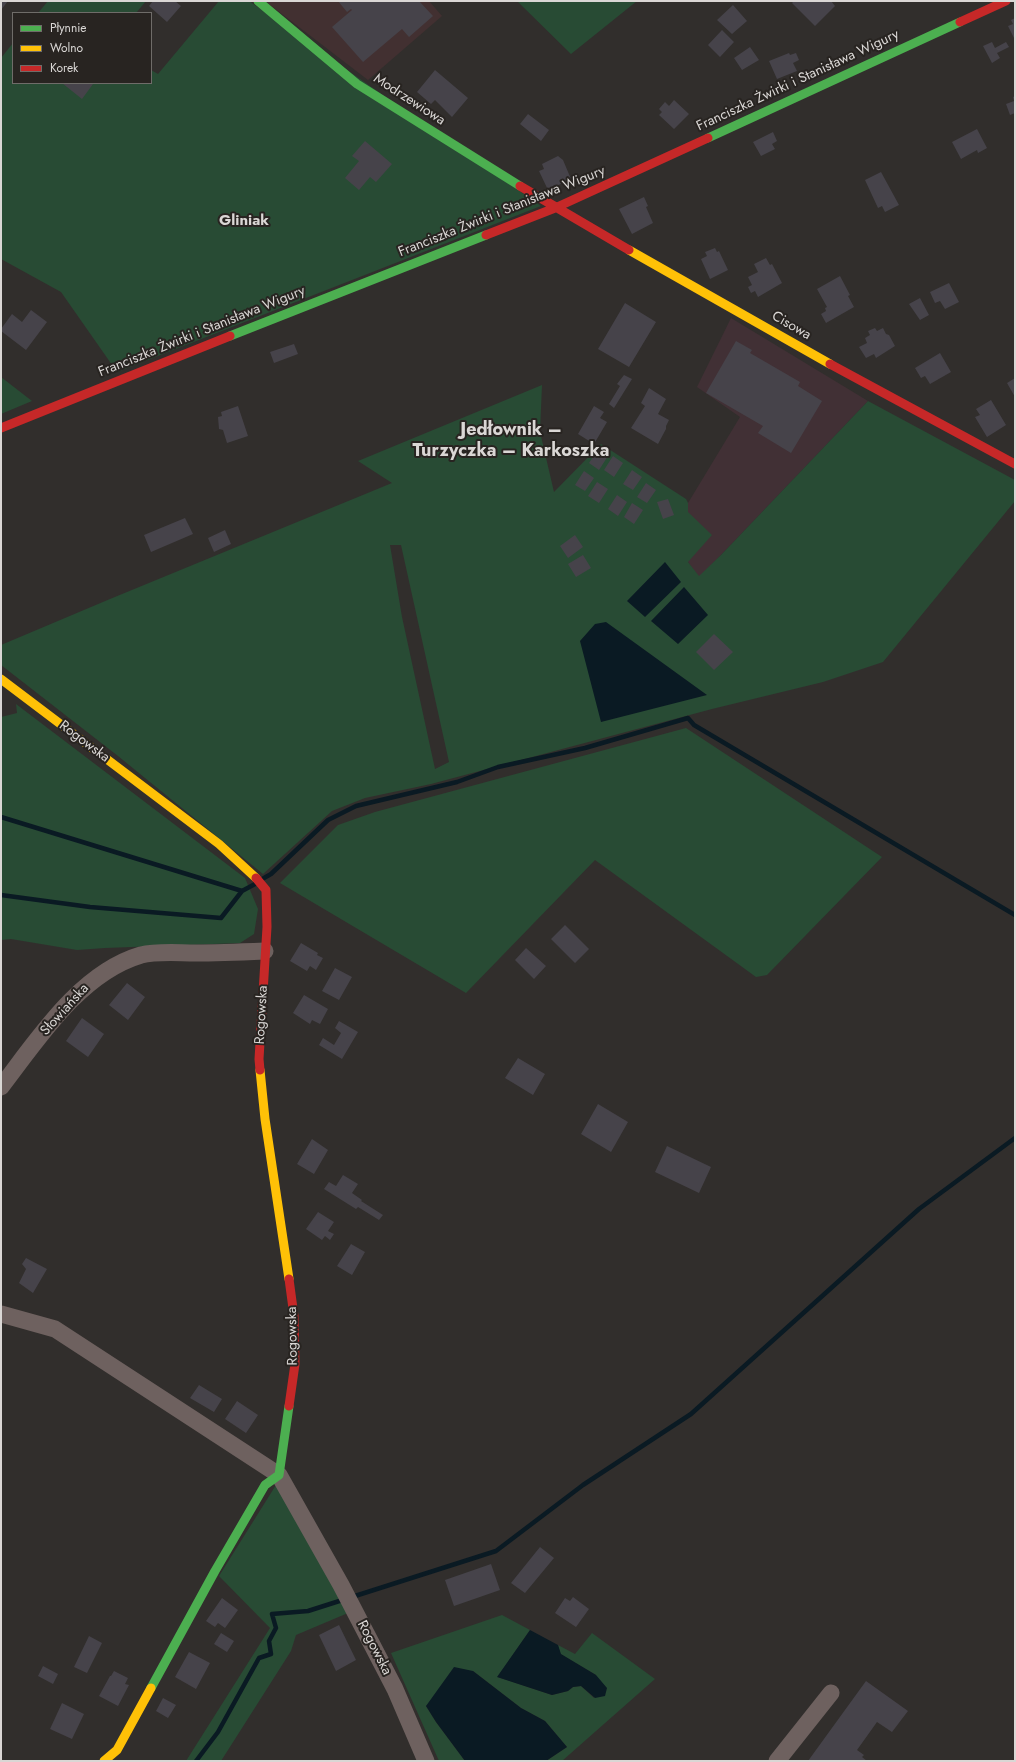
<!DOCTYPE html>
<html>
<head>
<meta charset="utf-8">
<style>
  body { margin:0 }
  #map { position:relative; width:1016px; height:1762px; overflow:hidden; background:#312e2c; font-family:Jost,sans-serif }
  canvas { display:block }
  .frame { position:absolute; inset:0; border:2px solid #dad7d5; pointer-events:none }
  .legend { position:absolute; left:12px; top:12px; width:140px; height:72px; box-sizing:border-box; background:#282421; border:1px solid #6f6c69; margin:0; padding:5px 7px; list-style:none; font-size:12px; color:#dad7d5 }
  .legend li { display:flex; align-items:center; gap:8px; height:20px }
  .legend b { width:20px; border:1px solid #6f6c69 }
</style>
</head>
<body>
<div id="map">
<canvas width="1016" height="1762"></canvas>
<div class="frame"></div>
<ul class="legend">
<li><b style="height:5px;background:#4caf50"></b>Płynnie</li>
<li><b style="height:5px;background:#ffc107"></b>Wolno</li>
<li><b style="height:5px;background:#c62828"></b>Korek</li>
</ul>
</div>
<script>
const ctx = document.querySelector('canvas').getContext('2d');
ctx.lineJoin = 'round';
function fillPath(path, color) { ctx.fillStyle = color; ctx.fill(path, 'evenodd'); }
function trace(path, color, width, dash) { ctx.strokeStyle = color; ctx.lineWidth = width; ctx.lineCap = dash ? 'butt' : 'round'; ctx.setLineDash(dash || []); ctx.stroke(path); }
function write(font, color, halo, rows, align = 'center') {
  ctx.font = font + ' Jost,sans-serif'; ctx.lineWidth = 4; ctx.setLineDash([]); ctx.textBaseline = 'middle'; ctx.strokeStyle = halo; ctx.fillStyle = color; for (const [text, x, y, turn = 0] of rows) {
    ctx.save(); ctx.translate(x, y); ctx.rotate((+turn || 0) * Math.PI / 180); ctx.textAlign = isNaN(turn) ? turn : align; if (halo) ctx.strokeText(text, 0, 0); ctx.fillText(text, 0, 0); ctx.restore();
  }
}
const commercial = new Path2D(`
  M 731,318 L 868,401 L 699,578 L 688,562 L 688,503 L 740,417 L 697,387 Z`);
const industrial = new Path2D(`
  M 265,1 L 429,1 L 442,16 L 368,80 Z`);
const green = new Path2D(`
  M 48,1 L 146,1 L 136,13 L 38,13 Z
  M 219,1 L 249,1 L 541,206 L 117,372 L 61,292 L 1,259 L 1,58 L 13,43 L 13,83 L 151,83 L 151,70 L 158,74 Z
  M 517,1 L 637,1 L 571,54 Z
  M 1,377 L 32,401 L 1,414 Z
  M 542,385 L 540,432 L 554,492 L 601,444 L 686,499 L 688,503 L 688,512 L 712,535 L 688,562 L 699,576 L 721,555 L 868,401 L 1015,480 L 1015,501 L 883,662 L 823,682 L 712,709 L 431,784 L 365,798 L 332,811 L 263,874 L 118,756 L 1,665 L 1,645 L 110,599 L 392,483 L 358,461 ZM 390,545 L 401,545 L 449,762 L 435,769 L 402,617 Z
  M 16,704 L 245,878 L 258,909 L 254,934 L 240,943 L 105,948 L 77,950 L 11,939 L 1,940 L 1,717 L 17,713 Z
  M 686,728 L 882,857 L 767,975 L 756,977 L 595,860 L 466,993 L 280,883 L 338,825 L 375,812 Z
  M 276,1485 L 348,1613 L 296,1635 L 291,1651 L 221,1761 L 186,1761 L 270,1628 L 219,1576 Z
  M 502,1615 L 530,1630 L 498,1677 L 552,1695 L 568,1691 L 573,1687 L 581,1686 L 594,1698 L 596,1675 L 560,1654 L 558,1645 L 575,1654 L 592,1633 L 655,1679 L 562,1761 L 546,1761 L 567,1747 L 545,1721 L 521,1708 L 473,1671 L 426,1706 L 436,1722 L 465,1761 L 439,1761 L 391,1653 Z`);
const water = new Path2D(`
  M 665,562 L 681,582 L 645,617 L 627,601 Z
  M 684,587 L 708,615 L 678,644 L 651,621 Z
  M 606,622 L 707,695 L 601,722 L 580,641 L 595,624 Z
  M 530,1630 L 558,1645 L 561,1654 L 596,1675 L 607,1688 L 605,1696 L 595,1698 L 581,1686 L 573,1687 L 568,1691 L 552,1695 L 497,1677 Z
  M 454,1667 L 473,1671 L 521,1708 L 545,1721 L 567,1747 L 546,1761 L 465,1761 L 436,1722 L 426,1706 Z`);
const stream = new Path2D(`
  M 1,817 L 242,891 L 255,884
  M 264,878 L 271,874 L 328,820 L 356,806 L 457,782 L 498,767 L 585,748 L 688,718 L 694,725 L 1015,915
  M 1,895 L 90,907 L 221,918 L 242,891
  M 196,1761 L 218,1732 L 259,1658 L 271,1654 L 269,1641 L 276,1628 L 272,1614 L 308,1611 L 496,1551 L 583,1485 L 691,1414 L 919,1209 L 1015,1138`);
const building = new Path2D(`
  M 1,1 L 8,1 L 1,10 Z
  M 153,1 L 175,1 L 181,6 L 167,22 L 149,6 Z
  M 338,1 L 419,1 L 433,16 L 409,37 L 402,29 L 363,62 L 332,27 L 352,10 L 351,9 L 347,12 Z
  M 794,1 L 831,1 L 835,6 L 815,26 L 792,3 Z
  M 733,5 L 747,21 L 732,34 L 717,20 Z
  M 1015,18 L 1015,40 L 1008,26 L 1013,24 L 1011,20 Z
  M 722,30 L 734,42 L 720,57 L 708,45 Z
  M 992,42 L 995,48 L 1006,42 L 1009,47 L 997,53 L 1000,58 L 992,63 L 983,46 Z
  M 750,47 L 759,60 L 742,70 L 734,58 Z
  M 789,53 L 790,55 L 796,53 L 799,60 L 793,63 L 797,71 L 777,79 L 769,61 Z
  M 435,70 L 468,98 L 452,117 L 435,100 L 431,104 L 417,92 Z
  M 62,83 L 92,83 L 93,84 L 82,99 Z
  M 1015,96 L 1015,113 L 1010,115 L 1006,104 L 1014,101 L 1013,97 Z
  M 674,100 L 689,114 L 674,129 L 659,115 L 662,112 L 659,109 L 665,102 L 669,106 Z
  M 528,114 L 549,130 L 541,141 L 520,124 Z
  M 977,129 L 987,148 L 978,153 L 977,150 L 961,159 L 952,142 Z
  M 773,132 L 777,141 L 772,144 L 775,149 L 761,156 L 753,142 Z
  M 365,141 L 392,164 L 376,182 L 370,177 L 359,190 L 345,178 L 359,161 L 352,156 Z
  M 558,156 L 563,160 L 571,179 L 548,190 L 539,171 L 544,169 L 542,164 Z
  M 881,172 L 899,205 L 885,212 L 882,206 L 878,208 L 865,180 Z
  M 644,197 L 648,206 L 646,207 L 653,223 L 632,234 L 619,209 Z
  M 715,248 L 717,252 L 719,251 L 728,270 L 710,279 L 701,259 L 707,256 L 705,252 Z
  M 766,258 L 770,265 L 772,264 L 782,283 L 758,297 L 755,291 L 751,293 L 748,287 L 752,285 L 748,277 L 758,272 L 754,264 Z
  M 840,276 L 850,295 L 848,296 L 854,307 L 826,323 L 821,314 L 826,311 L 825,308 L 827,307 L 817,289 Z
  M 949,283 L 959,302 L 945,309 L 940,301 L 935,303 L 930,292 Z
  M 920,298 L 929,315 L 920,320 L 909,304 Z
  M 625,303 L 656,322 L 629,367 L 598,349 Z
  M 31,310 L 47,322 L 26,350 L 1,331 L 1,329 L 12,314 L 22,322 Z
  M 875,328 L 877,331 L 883,328 L 886,334 L 889,335 L 895,346 L 876,358 L 874,354 L 866,358 L 859,347 L 867,343 L 865,338 L 870,335 L 868,331 Z
  M 736,341 L 752,350 L 750,353 L 800,382 L 798,386 L 822,401 L 791,453 L 758,433 L 763,426 L 706,393 Z
  M 294,344 L 298,354 L 274,363 L 270,352 Z
  M 940,353 L 951,372 L 930,384 L 925,376 L 921,378 L 915,368 Z
  M 624,375 L 632,379 L 614,408 L 609,404 L 620,386 L 617,384 Z
  M 1015,378 L 1015,397 L 1007,383 Z
  M 649,388 L 666,399 L 658,414 L 669,420 L 666,426 L 666,429 L 658,444 L 631,428 L 645,406 L 641,403 Z
  M 991,400 L 1006,425 L 987,437 L 975,417 L 980,415 L 976,409 Z
  M 238,406 L 248,436 L 227,443 L 223,430 L 219,429 L 218,417 L 222,416 L 221,412 Z
  M 594,406 L 604,412 L 600,418 L 607,422 L 594,444 L 578,434 Z
  M 598,449 L 608,456 L 599,470 L 589,463 Z
  M 613,456 L 623,463 L 614,477 L 604,470 Z
  M 632,470 L 642,477 L 633,490 L 623,484 Z
  M 584,471 L 594,478 L 585,491 L 575,485 Z
  M 597,482 L 608,489 L 599,503 L 588,496 Z
  M 646,483 L 656,490 L 647,503 L 637,497 Z
  M 617,495 L 627,502 L 618,516 L 608,509 Z
  M 668,499 L 674,515 L 663,519 L 657,502 Z
  M 632,503 L 643,510 L 634,524 L 624,517 Z
  M 185,518 L 193,534 L 151,552 L 144,535 Z
  M 225,530 L 231,544 L 214,552 L 208,538 Z
  M 575,535 L 583,547 L 568,558 L 560,546 Z
  M 583,555 L 591,568 L 576,577 L 568,564 Z
  M 714,634 L 733,652 L 714,670 L 696,652 Z
  M 565,925 L 589,949 L 575,963 L 551,939 Z
  M 301,943 L 318,953 L 317,955 L 323,958 L 316,970 L 310,966 L 307,971 L 290,961 Z
  M 526,948 L 546,966 L 534,979 L 515,960 Z
  M 335,968 L 352,977 L 339,1000 L 322,991 Z
  M 127,983 L 145,997 L 128,1020 L 109,1005 Z
  M 304,995 L 328,1009 L 320,1024 L 312,1020 L 310,1024 L 293,1013 Z
  M 82,1018 L 104,1034 L 88,1057 L 66,1041 Z
  M 339,1021 L 358,1032 L 342,1059 L 319,1045 L 323,1038 L 334,1045 L 341,1033 L 335,1028 Z
  M 518,1058 L 545,1074 L 533,1095 L 505,1078 Z
  M 598,1104 L 628,1122 L 611,1152 L 581,1134 Z
  M 312,1139 L 328,1150 L 314,1174 L 297,1164 Z
  M 667,1146 L 711,1167 L 699,1193 L 655,1172 Z
  M 343,1175 L 358,1184 L 352,1193 L 362,1200 L 361,1201 L 383,1215 L 379,1220 L 358,1207 L 356,1209 L 324,1189 L 329,1182 L 336,1186 Z
  M 318,1212 L 334,1222 L 328,1231 L 334,1234 L 330,1240 L 325,1236 L 322,1240 L 306,1229 Z
  M 351,1244 L 365,1252 L 352,1275 L 337,1266 Z
  M 26,1258 L 47,1269 L 33,1293 L 19,1283 L 26,1269 L 22,1264 Z
  M 199,1385 L 222,1399 L 214,1412 L 190,1398 Z
  M 237,1401 L 258,1415 L 246,1433 L 225,1419 Z
  M 540,1547 L 554,1558 L 525,1593 L 511,1583 Z
  M 491,1564 L 500,1590 L 454,1606 L 445,1580 Z
  M 573,1597 L 589,1609 L 576,1627 L 555,1613 L 565,1598 L 570,1601 Z
  M 222,1598 L 238,1610 L 225,1628 L 218,1623 L 215,1627 L 206,1621 Z
  M 339,1625 L 356,1660 L 336,1671 L 319,1635 Z
  M 221,1633 L 234,1641 L 227,1652 L 214,1644 Z
  M 89,1636 L 102,1643 L 87,1673 L 74,1667 Z
  M 189,1652 L 210,1663 L 196,1689 L 175,1677 Z
  M 43,1666 L 58,1674 L 53,1684 L 38,1676 Z
  M 114,1671 L 128,1678 L 125,1684 L 129,1685 L 118,1706 L 99,1696 L 110,1676 L 111,1676 Z
  M 866,1681 L 908,1711 L 892,1732 L 877,1722 L 857,1750 L 864,1755 L 862,1757 L 867,1761 L 808,1761 Z
  M 163,1698 L 176,1705 L 168,1718 L 156,1711 Z
  M 62,1703 L 84,1714 L 72,1739 L 50,1729 Z`);
const street = new Path2D(`
  M 1,1087 C 38,1039 80,973 141,955 C 157,951 178,953 195,953 C 219,953 242,952 265,951
  M 1,1314 L 55,1329 L 279,1475 L 341,1585 L 395,1689 L 426,1761
  M 777,1761 L 831,1693`);
const fast = new Path2D(`
  M 258,1 L 357,84 L 520,186
  M 708,138 L 960,22
  M 230,336 L 486,235
  M 151,1688 L 215,1571 L 265,1485 L 279,1475 L 289,1406`);
const slow = new Path2D(`
  M 629,250 L 830,364
  M 1,679 L 219,844 L 256,878
  M 260,1070 L 265,1119 L 289,1279
  M 104,1761 L 117,1750 L 151,1688`);
const jam = new Path2D(`
  M 960,22 L 1006,1
  M 520,186 L 629,250
  M 486,235 L 555,208 L 708,138
  M 830,364 L 1015,464
  M 1,428 L 230,336
  M 256,878 L 266,890 L 267,927 L 259,1059 L 260,1070
  M 289,1279 L 294,1316 L 295,1364 L 289,1406`);
const streetNames = [
  ["Franciszka Żwirki i Stanisława Wigury",798,81,-25],
  ["Modrzewiowa",409,100,33],
  ["Franciszka Żwirki i Stanisława Wigury",502,212,-22],
  ["Cisowa",791,326,30],
  ["Franciszka Żwirki i Stanisława Wigury",202,332,-22],
  ["Rogowska",84,742,37],
  ["Słowiańska",65,1010,-48],
  ["Rogowska",262,1015,-87],
  ["Rogowska",293,1336,-91],
  ["Rogowska",374,1648,63]
];
const neighbourhoodNames = [
  ["Gliniak",244,221]
];
const districtNames = [
  ["Jedłownik –",511,431],
  ["Turzyczka – Karkoszka",511,452]
];
fillPath(commercial, '#413035');
fillPath(industrial, '#423031');
fillPath(green, '#284b34');
fillPath(water, '#0a1a23');
trace(stream, '#0a1a23', 4.5);
fillPath(building, '#46434a');
trace(street, '#6e615f', 17);
trace(fast, '#4caf50', 9);
trace(slow, '#ffc107', 9);
trace(jam, '#c62828', 9);
write('14px', '#dad7d5', '#282421', streetNames);
write('bold 15px', '#dad7d5', '#282421', neighbourhoodNames);
write('bold 18px', '#dad7d5', '#282421', districtNames);
</script>
</body>
</html>
